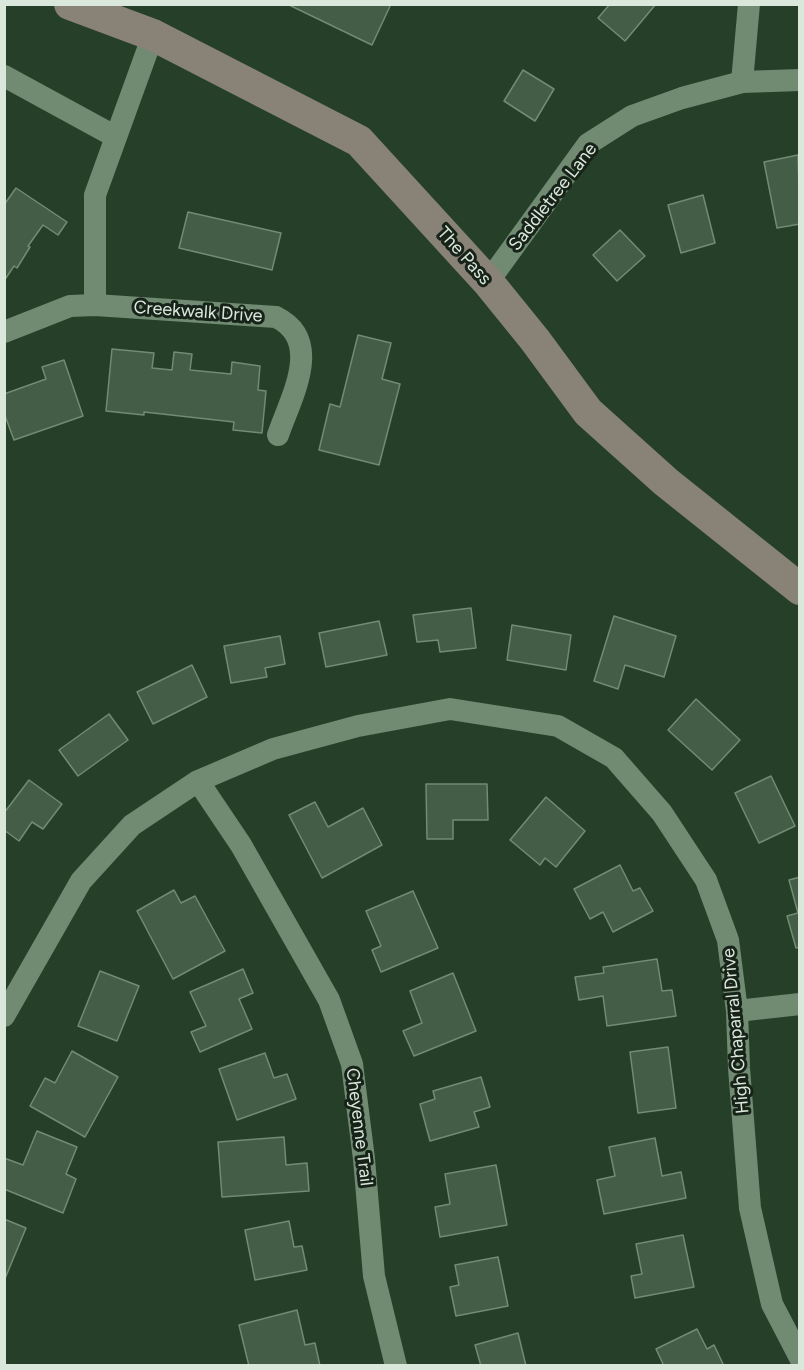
<!DOCTYPE html>
<html>
<head>
<meta charset="utf-8">
<style>
  body { margin:0 }
  #map { position:relative; width:804px; height:1370px; overflow:hidden; background:#263f29; font-family:Figtree,sans-serif }
  canvas { display:block }
  .frame { position:absolute; inset:0; border:6px solid #d9e8da; pointer-events:none }
</style>
</head>
<body>
<div id="map">
<canvas width="804" height="1370"></canvas>
<div class="frame"></div>
</div>
<script>
const ctx = document.querySelector('canvas').getContext('2d');
ctx.lineJoin = 'round';
function fillPath(path, color) { ctx.fillStyle = color; ctx.fill(path, 'evenodd'); }
function trace(path, color, width, dash) { ctx.strokeStyle = color; ctx.lineWidth = width; ctx.lineCap = dash ? 'butt' : 'round'; ctx.setLineDash(dash || []); ctx.stroke(path); }
function write(font, color, halo, rows, align = 'center') {
  ctx.font = font + ' Figtree,sans-serif'; ctx.lineWidth = 6; ctx.setLineDash([]); ctx.textBaseline = 'middle'; ctx.strokeStyle = halo; ctx.fillStyle = color; for (const [text, x, y, turn = 0] of rows) {
    ctx.save(); ctx.translate(x, y); ctx.rotate((+turn || 0) * Math.PI / 180); ctx.textAlign = isNaN(turn) ? turn : align; if (halo) ctx.strokeText(text, 0, 0); ctx.fillText(text, 0, 0); ctx.restore();
  }
}
const building = new Path2D(`
  M 287,4 L 391,4 L 372,45 Z
  M 610,4 L 656,4 L 625,41 L 598,18 Z
  M 523,70 L 554,89 L 535,121 L 504,101 Z
  M 798,155 L 800,224 L 777,228 L 764,162 Z
  M 16,188 L 67,222 L 58,235 L 43,225 L 28,246 L 30,247 L 17,268 L 14,266 L 4,281 L 4,205 Z
  M 703,195 L 715,243 L 681,253 L 668,205 Z
  M 188,212 L 281,233 L 272,270 L 179,248 Z
  M 620,230 L 645,256 L 617,281 L 593,255 Z
  M 358,335 L 391,343 L 382,379 L 400,384 L 379,465 L 319,450 L 330,404 L 340,407 Z
  M 112,349 L 154,353 L 152,368 L 172,370 L 174,352 L 192,354 L 190,370 L 231,374 L 232,362 L 260,366 L 258,390 L 266,391 L 262,433 L 233,430 L 234,422 L 144,412 L 144,415 L 106,411 Z
  M 64,360 L 83,416 L 14,440 L 4,413 L 4,394 L 46,379 L 42,367 Z
  M 471,608 L 476,648 L 440,652 L 438,640 L 417,642 L 413,615 Z
  M 614,616 L 676,636 L 664,677 L 625,665 L 618,689 L 594,681 Z
  M 379,621 L 387,655 L 326,667 L 319,633 Z
  M 512,625 L 571,635 L 566,670 L 507,660 Z
  M 280,636 L 285,664 L 265,668 L 267,677 L 231,683 L 224,646 Z
  M 192,665 L 207,697 L 153,724 L 137,692 Z
  M 696,699 L 740,740 L 712,770 L 668,730 Z
  M 109,714 L 128,740 L 78,776 L 59,750 Z
  M 771,776 L 795,826 L 759,843 L 735,793 Z
  M 29,780 L 62,804 L 43,829 L 32,822 L 19,841 L 4,830 L 4,813 Z
  M 426,784 L 487,784 L 488,820 L 453,820 L 453,839 L 427,839 Z
  M 546,797 L 585,831 L 556,867 L 545,858 L 540,865 L 510,840 Z
  M 315,802 L 328,827 L 363,808 L 382,845 L 322,878 L 289,815 Z
  M 620,865 L 633,891 L 640,888 L 653,911 L 613,932 L 603,912 L 590,919 L 574,889 Z
  M 800,877 L 800,947 L 796,948 L 787,916 L 798,913 L 789,880 Z
  M 174,890 L 181,903 L 195,896 L 225,951 L 173,979 L 137,911 Z
  M 413,891 L 438,948 L 381,972 L 372,950 L 381,946 L 366,911 Z
  M 657,959 L 662,991 L 672,990 L 676,1016 L 607,1026 L 603,996 L 579,1000 L 575,977 L 604,973 L 603,967 Z
  M 243,969 L 253,993 L 239,999 L 252,1029 L 200,1052 L 191,1032 L 206,1026 L 190,992 Z
  M 100,971 L 139,986 L 117,1041 L 78,1026 Z
  M 453,973 L 476,1031 L 414,1056 L 403,1031 L 422,1023 L 410,991 Z
  M 668,1047 L 676,1108 L 638,1113 L 630,1052 Z
  M 72,1051 L 118,1077 L 85,1137 L 30,1106 L 45,1078 L 55,1083 Z
  M 265,1053 L 274,1078 L 287,1074 L 296,1099 L 237,1120 L 219,1069 Z
  M 481,1077 L 490,1107 L 474,1112 L 479,1127 L 430,1141 L 420,1104 L 435,1099 L 433,1091 Z
  M 37,1131 L 77,1147 L 66,1174 L 76,1179 L 63,1213 L 4,1189 L 4,1158 L 23,1165 Z
  M 284,1137 L 286,1165 L 307,1163 L 309,1191 L 222,1197 L 218,1142 Z
  M 655,1138 L 662,1176 L 681,1172 L 686,1198 L 604,1214 L 597,1180 L 615,1176 L 609,1147 Z
  M 496,1165 L 507,1225 L 440,1237 L 435,1207 L 450,1204 L 445,1174 Z
  M 4,1219 L 26,1228 L 4,1281 Z
  M 289,1221 L 294,1247 L 302,1246 L 307,1270 L 255,1280 L 245,1230 Z
  M 683,1235 L 694,1287 L 635,1298 L 631,1276 L 642,1274 L 636,1244 Z
  M 498,1257 L 508,1306 L 456,1316 L 450,1287 L 459,1285 L 455,1265 Z
  M 297,1310 L 305,1345 L 315,1343 L 320,1366 L 249,1366 L 239,1325 Z
  M 697,1329 L 707,1349 L 714,1345 L 724,1366 L 664,1366 L 656,1349 Z
  M 518,1333 L 526,1366 L 481,1366 L 475,1345 Z`);
const street = new Path2D(`
  M 4,76 L 116,137
  M 742,82 L 749,4
  M 488,282 L 588,144 L 632,116 L 682,98 L 742,82 L 800,80
  M 95,305 L 95,195 L 153,35
  M 4,332 L 70,306 L 95,305 L 276,317 C 324,341 291,397 278,435
  M 198,781 L 241,845 L 329,1000 L 352,1064 L 364,1159 L 374,1276 L 396,1366
  M 737,1011 L 800,1004
  M 4,1016 L 81,881 L 132,825 L 198,781 L 273,749 L 358,726 L 450,709 L 558,726 L 614,758 L 662,813 L 706,880 L 728,940 L 737,1011 L 739,1068 L 750,1208 L 772,1304 L 800,1358`);
const secondary = new Path2D(`
  M 70,4 L 153,35 L 359,141 L 488,282 L 535,340 L 588,412 L 666,482 L 800,589`);
const streetNames = [
  ["Saddletree Lane",553,197,-52],
  ["The Pass",464,256,48],
  ["Creekwalk Drive",198,312,4],
  ["High Chaparral Drive",736,1031,-95],
  ["Cheyenne Trail",359,1127,83]
];
fillPath(building, '#435d46');
trace(building, '#718c73', 1.5);
trace(street, '#708b72', 22);
trace(secondary, '#888277', 32);
write('18px', '#d9e8da', '#172218', streetNames);
</script>
</body>
</html>
